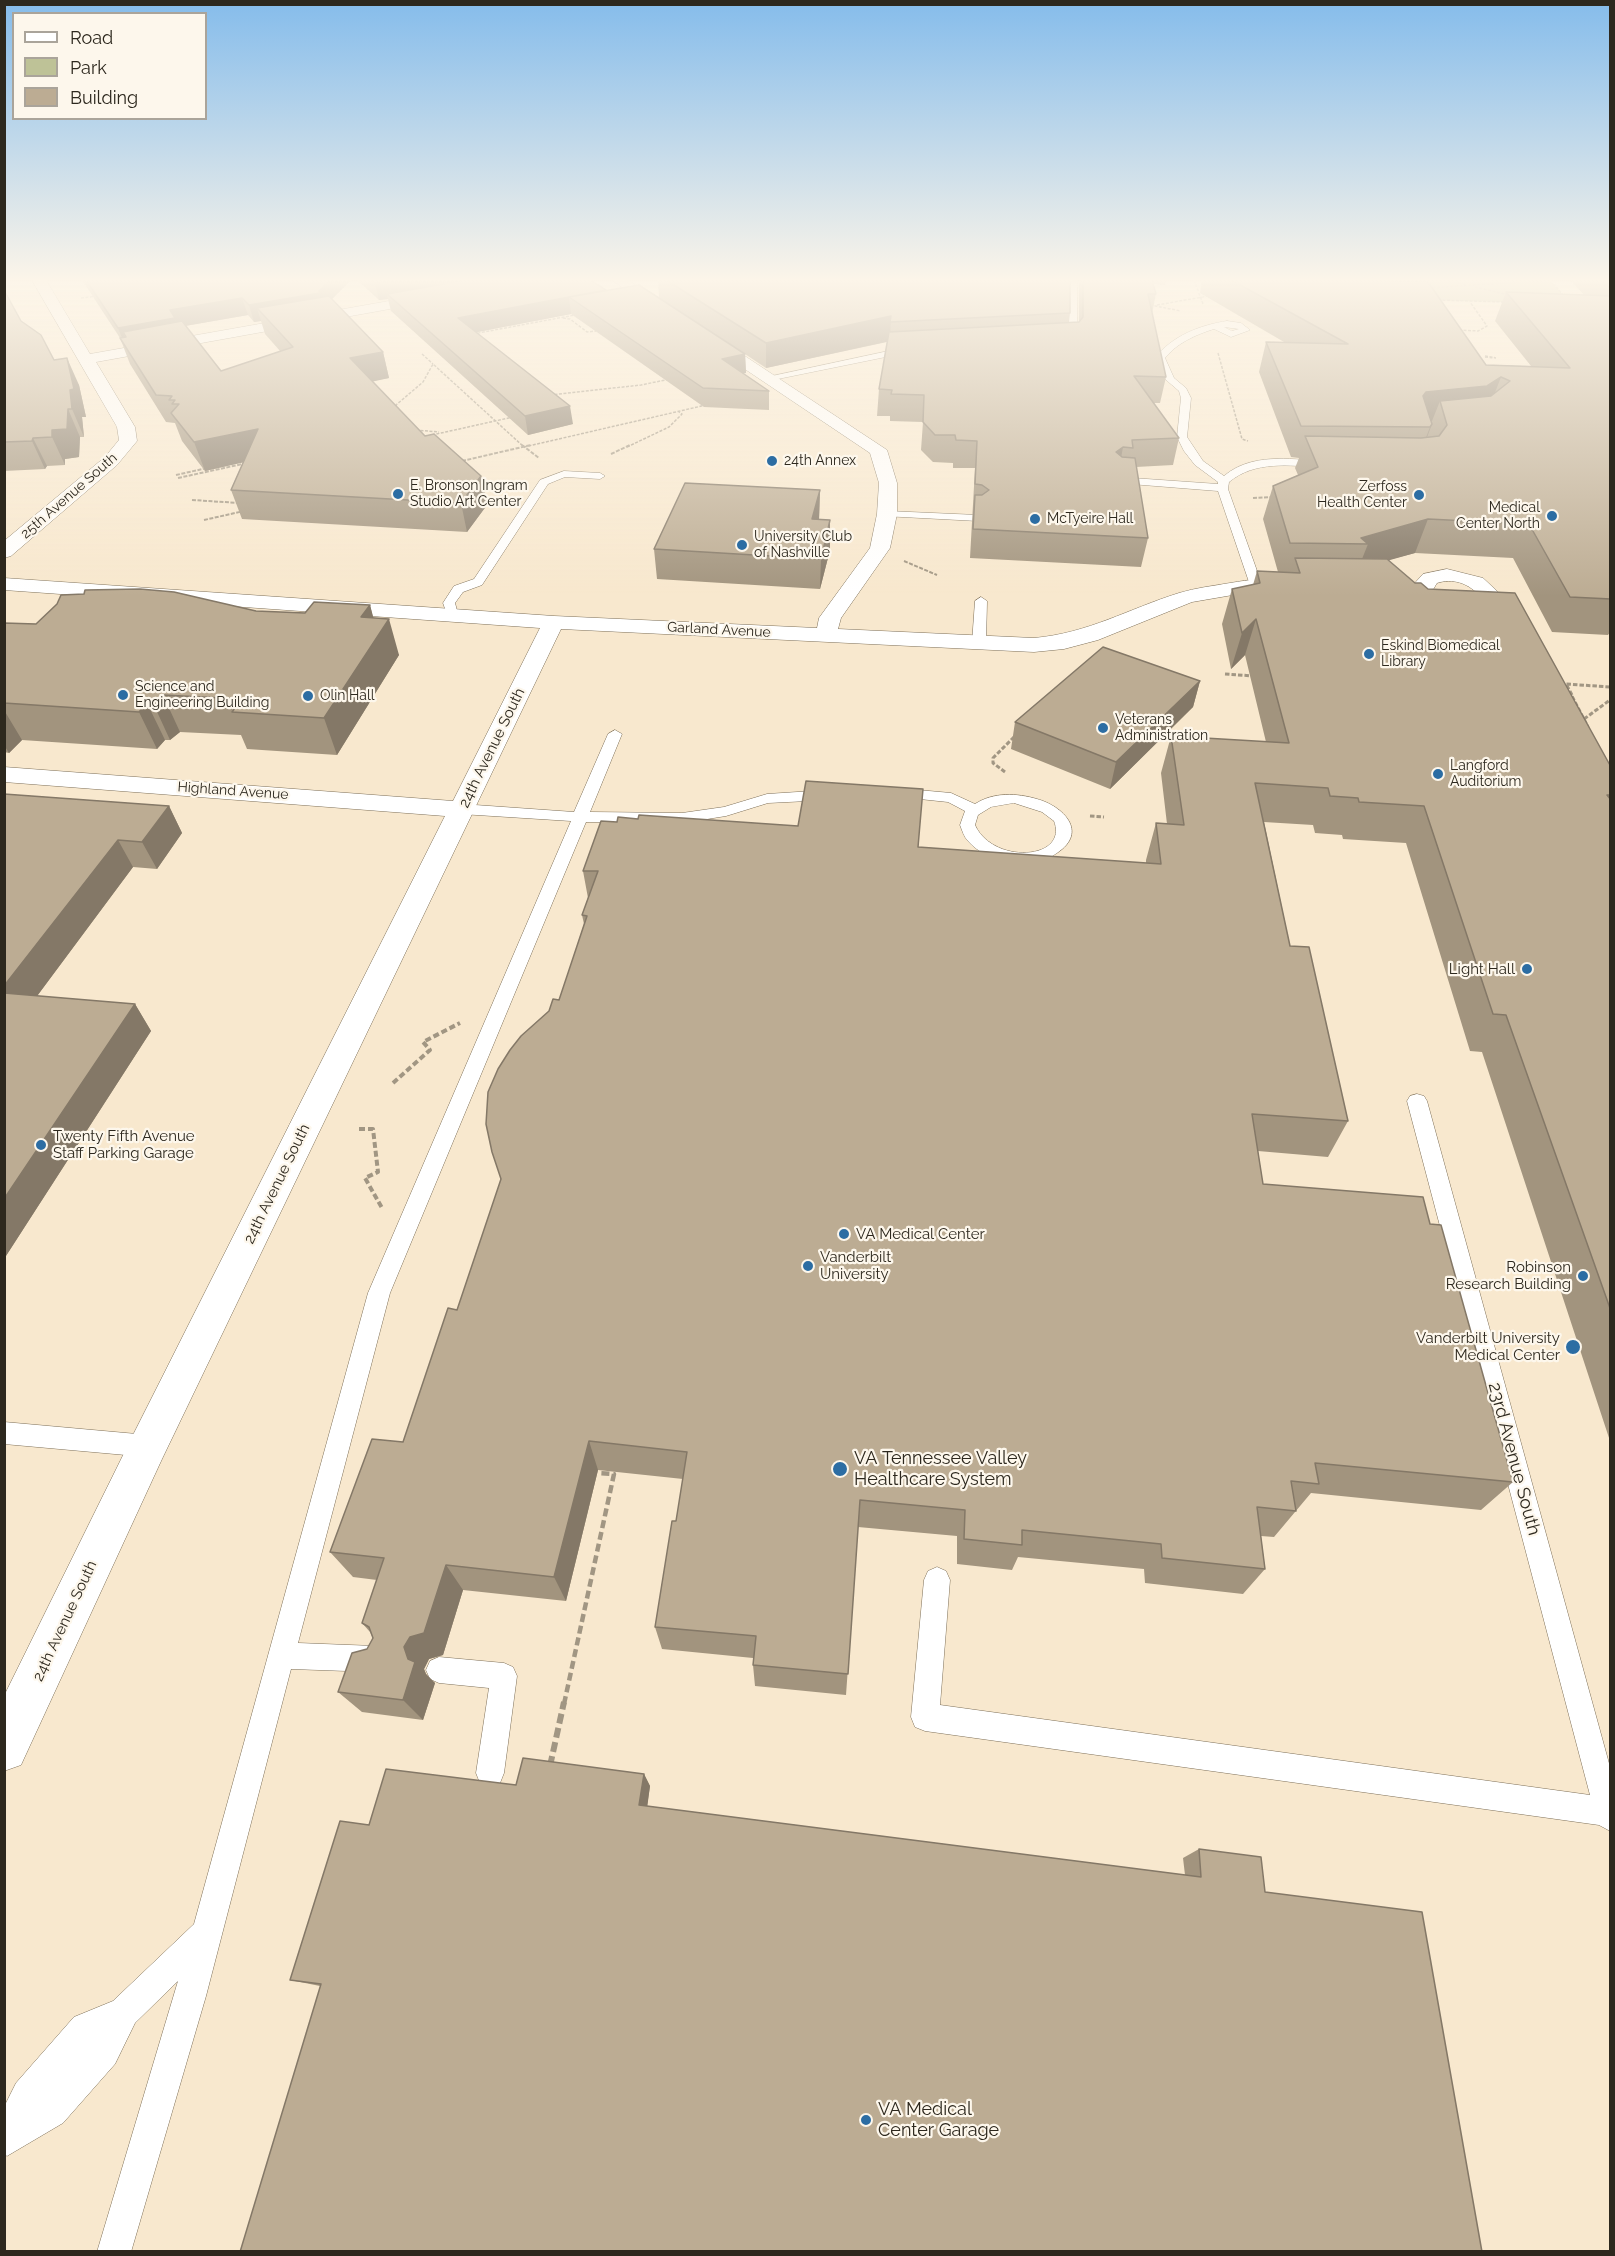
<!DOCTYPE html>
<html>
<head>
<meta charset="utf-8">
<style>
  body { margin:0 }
  #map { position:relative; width:1615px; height:2256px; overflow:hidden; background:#f8e8ce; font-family:Raleway,sans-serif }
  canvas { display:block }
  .frame { position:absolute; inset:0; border:6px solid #2d281e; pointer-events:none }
  .legend { position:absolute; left:12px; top:12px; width:195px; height:108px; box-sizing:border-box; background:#fdf7ec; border:2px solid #aaa49a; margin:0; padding:8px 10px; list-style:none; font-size:18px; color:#2d281e }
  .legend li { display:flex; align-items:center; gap:12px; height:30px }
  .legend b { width:30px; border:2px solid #aaa49a }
</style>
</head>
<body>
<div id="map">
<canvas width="1615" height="2256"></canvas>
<div class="frame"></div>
<ul class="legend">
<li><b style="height:8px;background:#fff"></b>Road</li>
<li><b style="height:16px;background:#bec297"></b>Park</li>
<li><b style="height:16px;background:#bcac93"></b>Building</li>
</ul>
</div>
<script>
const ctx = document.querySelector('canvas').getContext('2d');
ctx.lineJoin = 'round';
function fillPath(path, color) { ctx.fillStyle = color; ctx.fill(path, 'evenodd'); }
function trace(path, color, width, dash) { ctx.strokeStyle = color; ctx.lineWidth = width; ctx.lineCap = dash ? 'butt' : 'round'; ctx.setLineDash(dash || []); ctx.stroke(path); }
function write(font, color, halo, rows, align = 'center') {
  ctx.font = font + ' Raleway,sans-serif'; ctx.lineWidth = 4.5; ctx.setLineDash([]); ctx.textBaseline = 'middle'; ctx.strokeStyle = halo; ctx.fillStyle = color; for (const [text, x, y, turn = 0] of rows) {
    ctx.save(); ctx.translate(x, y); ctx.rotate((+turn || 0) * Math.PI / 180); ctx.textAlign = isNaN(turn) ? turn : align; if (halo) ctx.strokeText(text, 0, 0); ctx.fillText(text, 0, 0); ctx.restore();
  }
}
const green = new Path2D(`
  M 1272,280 L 1550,280 L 1571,304 L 1317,297 Z`);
const pathFar5 = new Path2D(`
  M 1194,280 L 1203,304
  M 1445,280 L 1465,284
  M 1550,280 L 1564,296
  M 1475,287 L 1509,295
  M 1428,288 L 1550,280
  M 81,298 L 97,296
  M 1438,300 L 1505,302
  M 1150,305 L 1181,311
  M 1157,305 L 1208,296
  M 563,318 L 570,319 L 587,332 L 596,331
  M 1459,330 L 1478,331 L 1487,326 L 1470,302
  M 473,334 L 575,315
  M 1218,353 L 1242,439 L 1248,441
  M 422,354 L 433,364
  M 1485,356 L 1496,358
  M 1485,357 L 1496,358
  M 550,395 L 641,385 L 670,379
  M 401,414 L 396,405 L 423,382 L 433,364 L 524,447
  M 416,430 L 439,432
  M 432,435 L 513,417
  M 524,447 L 706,405
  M 627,447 L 669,427 L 682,414 L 679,412`);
const pathFar4 = new Path2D(`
  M 522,445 L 539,458
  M 611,454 L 630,445
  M 462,461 L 531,445
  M 176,475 L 207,468
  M 178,478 L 247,463
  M 1253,498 L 1273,497
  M 192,500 L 239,503
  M 204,520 L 244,511
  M 904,561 L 937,575`);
const pathFar3 = new Path2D(`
  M 1225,674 L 1254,676
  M 1566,695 L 1572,696 L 1588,727
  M 1572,695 L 1566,684 L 1610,687
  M 1584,719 L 1610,700
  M 1005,772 L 993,763 L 993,758 L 1016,735
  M 1090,816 L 1104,817`);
const pathFar2 = new Path2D(`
  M 393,1083 L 430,1050 L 423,1042 L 460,1023
  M 359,1129 L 373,1129 L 378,1172 L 365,1178 L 382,1208`);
const pathFar1 = new Path2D(`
  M 564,1704 L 614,1474 L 598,1473`);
const path = new Path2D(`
  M 550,1766 L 564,1702`);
const service = new Path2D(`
  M 1069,280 L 1077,280 L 1077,342 L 1067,347 L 1062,344 L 1069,341 Z
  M 1227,321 L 1241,323 L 1250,330 L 1231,337 L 1214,329 C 1195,335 1177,343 1165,358 L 1174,378 L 1186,388 L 1191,398 L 1187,437 L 1203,461 L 1224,476 C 1251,453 1289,459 1321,461 L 1326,464 L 1321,467 C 1289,466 1256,460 1229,482 L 1228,489 L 1262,585 L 1256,589 L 1250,585 L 1218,491 L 1118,483 L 1113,480 L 1118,477 L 1218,484 L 1218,482 L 1195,465 L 1184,451 L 1177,437 L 1181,398 L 1179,391 L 1165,379 L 1155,358 C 1172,336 1200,325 1227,321 ZM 1224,327 L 1239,329 L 1232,331 Z
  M 912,346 L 915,347 L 915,351 L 768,381 L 763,378 Z
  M 564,471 L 600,473 L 605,476 L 600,479 L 565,477 L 548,484 L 482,585 L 463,592 L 455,603 L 458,614 L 456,617 L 448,617 L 443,603 L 454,586 L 474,579 L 540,480 Z
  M 887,511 L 978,515 L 984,518 L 978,521 L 883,516 L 881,514 Z
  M 981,597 L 987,601 L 986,643 L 979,647 L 972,643 L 975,601 Z
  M 615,730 L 622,734 L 590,812 L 682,813 L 724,807 L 767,794 L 828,790 L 836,795 L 828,800 L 768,803 L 726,816 L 682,823 L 586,822 L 390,1293 L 298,1643 L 375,1646 L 384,1650 L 388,1659 L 384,1668 L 375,1672 L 291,1669 L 206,1996 L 131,2252 L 97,2252 L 178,1981 L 135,2023 L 115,2064 L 63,2123 L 7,2156 L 4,2154 L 4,2107 L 16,2083 L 74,2017 L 113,2001 L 194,1924 L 368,1293 L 571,821 L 461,814 L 453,809 L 461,804 L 574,812 L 608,734 Z
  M 896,788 L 951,793 L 975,804 C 993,792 1017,793 1037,799 C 1063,806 1089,832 1057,853 C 1032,871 988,864 968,841 C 964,837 962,830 960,825 L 965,811 L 948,802 L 891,796 L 888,793 L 891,790 ZM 1014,803 L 1042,812 L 1054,821 C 1069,860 993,865 975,825 L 978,815 L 991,807 Z
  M 1417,1094 L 1424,1096 L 1427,1101 L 1610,1767 L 1610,1831 L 1599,1825 L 925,1731 L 915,1727 L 911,1717 L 924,1580 L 928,1571 L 937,1567 L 946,1571 L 950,1580 L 940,1705 L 1590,1795 L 1407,1101 L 1410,1096 Z
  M 4,1422 L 148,1435 L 156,1438 L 160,1446 L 156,1454 L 148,1457 L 4,1444 Z
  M 439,1657 L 504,1663 L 513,1667 L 517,1676 L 504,1773 L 500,1783 L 490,1787 L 480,1783 L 476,1773 L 489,1688 L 439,1683 L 430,1679 L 426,1670 L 430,1661 Z`);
const minor = new Path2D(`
  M 32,280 L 46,280 L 90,354 L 434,293 L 441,297 L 434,301 L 96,362 L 135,427 L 137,441 L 117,465 L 11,556 L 4,558 L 4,541 L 105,457 L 119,440 L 117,427 Z
  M 612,280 L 628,280 L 674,311 L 667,315 L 662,314 Z
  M 708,333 L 713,335 L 887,450 L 897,483 L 897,514 L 890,548 L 841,618 L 838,629 L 1034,638 C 1089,633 1128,609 1179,593 C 1195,588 1213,586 1230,583 C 1249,580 1270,576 1289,581 L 1292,585 L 1289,589 L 1256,591 L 1192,602 L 1098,640 L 1064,649 L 1034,652 L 561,629 L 162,1459 L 21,1765 L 4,1771 L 4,1696 L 134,1433 L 445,816 L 4,782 L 4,767 L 453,801 L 540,628 L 4,590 L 4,578 L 554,616 L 817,628 L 819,618 L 870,548 L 877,514 L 879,483 L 870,453 L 703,341 L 700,338 Z
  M 1447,569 L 1483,578 L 1499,593 C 1496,616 1465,614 1448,609 L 1444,605 L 1448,601 L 1473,599 L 1478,597 L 1478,594 C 1467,583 1453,578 1437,583 L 1431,593 L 1424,595 L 1417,593 L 1414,584 L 1423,574 Z`);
const wall = new Path2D(`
  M 82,280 L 351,280 L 332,299 L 383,352 L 389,378 L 372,381 L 425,436 L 481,476 L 487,505 L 467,532 L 242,519 L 231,490 L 243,462 L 205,471 L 182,441 L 175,423 L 166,422 L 130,364 L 120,338 ZM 248,315 L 254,322 L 261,321 L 265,334 L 280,351 L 221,371 L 185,326 Z
  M 357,280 L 590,280 L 606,291 L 659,298 L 658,280 L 1070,280 L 1070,313 L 1069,322 L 1079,322 L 1079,280 L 1166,280 L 1165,285 L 1153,284 L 1156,294 L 1152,314 L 1166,377 L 1160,403 L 1154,403 L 1179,438 L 1173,465 L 1136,467 L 1148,538 L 1141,567 L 970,558 L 975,468 L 953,468 L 953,463 L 933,462 L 921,450 L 923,422 L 890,421 L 890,416 L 877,416 L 879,389 L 887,342 L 766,368 L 745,354 L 746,373 L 743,373 L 769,391 L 769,410 L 704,407 L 571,314 L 477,332 L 573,424 L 528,435 L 391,311 L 388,299 L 379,300 Z
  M 1202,280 L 1354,280 L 1486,365 L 1531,366 L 1495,321 L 1506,292 L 1584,295 L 1570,280 L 1611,280 L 1611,631 L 1608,635 L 1552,632 L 1513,558 L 1415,553 L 1388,560 L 1611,767 L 1611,1444 L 1482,1052 L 1470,1051 L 1406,843 L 1343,839 L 1342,835 L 1315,833 L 1313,825 L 1264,822 L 1290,946 L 1348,1121 L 1328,1157 L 1258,1151 L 1263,1184 L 1430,1224 L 1513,1482 L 1481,1510 L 1311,1493 L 1274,1537 L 1261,1536 L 1265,1569 L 1243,1594 L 1145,1583 L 1144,1569 L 1018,1557 L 1012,1570 L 957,1564 L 957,1536 L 858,1527 L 846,1695 L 755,1686 L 753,1665 L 753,1658 L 662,1649 L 655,1627 L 676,1521 L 683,1479 L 598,1470 L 566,1601 L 463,1590 L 443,1655 L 429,1659 L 424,1669 L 426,1674 L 435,1683 L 423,1720 L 362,1712 L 338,1692 L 367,1649 L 373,1638 L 370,1632 L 362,1623 L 377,1580 L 353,1577 L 330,1552 L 403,1442 L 457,1310 L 501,1179 L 549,1011 L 559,1000 L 584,924 L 582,915 L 588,898 L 583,871 L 918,847 L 1146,863 L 1146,860 L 1156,823 L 1167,824 L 1161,773 L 1171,736 L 1266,742 L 1245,655 L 1231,669 L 1222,624 L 1232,589 L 1253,585 L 1257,571 L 1278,572 L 1263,519 L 1273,486 L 1298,475 L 1295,468 L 1299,458 L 1291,457 L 1259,372 L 1266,342 L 1284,342 L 1200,293 Z
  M 4,290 L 21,321 L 54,360 L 79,385 L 86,417 L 82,417 L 84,437 L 80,437 L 79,457 L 65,459 L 65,465 L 47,466 L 45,469 L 4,471 Z
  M 820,490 L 819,520 L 830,550 L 820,589 L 657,579 L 654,549 Z
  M 370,605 L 373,618 L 399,655 L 337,755 L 247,749 L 241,735 L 180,732 L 170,740 L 165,740 L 157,749 L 22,740 L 9,753 L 4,752 L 4,623 L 36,624 L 256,611 L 305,613 Z
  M 1200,681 L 1193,707 L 1110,789 L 1011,749 L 1015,722 Z
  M 4,794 L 169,806 L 182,833 L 157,869 L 133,867 L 37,996 L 135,1004 L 151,1031 L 4,1259 Z
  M 644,1774 L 650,1786 L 647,1806 L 1185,1875 L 1183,1858 L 1199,1849 L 1265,1892 L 320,1986 L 290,1980 L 369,1825 L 516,1785 Z`);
const shadedWall = new Path2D(`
  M 330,280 L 351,280 L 324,307 L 257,308 L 261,321 L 254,322 L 249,305 L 319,291 Z
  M 395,280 L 494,280 L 387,294 L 388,299 L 379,300 L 375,283 Z
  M 606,290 L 569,297 L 571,314 L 462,335 L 458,318 Z
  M 242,298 L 248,315 L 179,327 L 123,332 L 128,345 L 125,345 L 118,328 L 170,310 Z
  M 891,316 L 890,341 L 766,368 L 766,343 Z
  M 383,352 L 389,378 L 357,385 L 350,358 Z
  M 745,354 L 746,373 L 723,378 L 722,359 Z
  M 67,358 L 79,385 L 86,417 L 82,417 L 84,437 L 72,409 Z
  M 1501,377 L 1489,408 L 1440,401 L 1432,421 L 1415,423 L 1412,428 L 1423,396 L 1426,392 Z
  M 570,406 L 573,424 L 528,435 L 525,416 Z
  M 68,409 L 80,437 L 79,457 L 65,459 L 65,465 L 52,437 L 52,430 Z
  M 1432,424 L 1420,456 L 1418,459 L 1430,427 Z
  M 258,429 L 267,457 L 205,471 L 194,442 Z
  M 33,438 L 47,466 L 45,469 L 32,441 Z
  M 1123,447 L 1118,475 L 1116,452 Z
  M 481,476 L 487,505 L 467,532 L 461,503 Z
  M 820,490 L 819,520 L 812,519 Z
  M 1428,519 L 1415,553 L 1358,569 L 1368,544 L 1361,538 Z
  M 830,520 L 830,550 L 820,589 L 821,559 Z
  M 370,605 L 378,635 L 389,619 L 399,655 L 337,755 L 324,718 L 361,617 Z
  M 1256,619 L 1245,655 L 1231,669 L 1242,633 Z
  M 1200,681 L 1193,707 L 1110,789 L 1116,762 Z
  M 163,695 L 180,732 L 170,740 L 153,703 Z
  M 147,703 L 165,740 L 157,749 L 139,712 Z
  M 4,710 L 22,740 L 9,753 L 4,745 Z
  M 169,806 L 182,833 L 157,869 L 142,842 Z
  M 118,840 L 133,867 L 20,1019 L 4,999 L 4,986 Z
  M 135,1004 L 151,1031 L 4,1259 L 4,1199 Z
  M 589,1441 L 598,1470 L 566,1601 L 554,1577 Z
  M 446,1565 L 463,1590 L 443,1655 L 429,1659 L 424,1669 L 426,1674 L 435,1683 L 423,1720 L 403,1700 L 408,1659 L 404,1647 Z
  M 644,1774 L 650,1786 L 646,1816 L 639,1805 Z`);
const building = new Path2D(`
  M 86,280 L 330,280 L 319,291 L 320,293 L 249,305 L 242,298 L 170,310 L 175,318 L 118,328 Z
  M 371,280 L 395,280 L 375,283 Z
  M 466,280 L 590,280 L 606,290 L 458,318 L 570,406 L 525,416 L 387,294 Z
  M 666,280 L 1070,280 L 1070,313 L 890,322 L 891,316 L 766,343 Z
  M 1083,280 L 1152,280 L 1156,294 L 1148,294 L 1166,377 L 1134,376 L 1179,438 L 1132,440 L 1133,448 L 1123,447 L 1116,452 L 1122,457 L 1135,458 L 1148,538 L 973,529 L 975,495 L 982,495 L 989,490 L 982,485 L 975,484 L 977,441 L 956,440 L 955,435 L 935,435 L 923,422 L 924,395 L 891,394 L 892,390 L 879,389 L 889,332 L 1079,322 L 1083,317 Z
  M 1231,280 L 1354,280 L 1428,282 L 1486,365 L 1570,368 L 1506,292 L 1611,296 L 1611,599 L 1570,597 L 1529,524 L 1428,519 L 1361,538 L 1368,544 L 1290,543 L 1273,486 L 1318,467 L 1305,436 L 1421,438 L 1439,436 L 1447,425 L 1440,401 L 1491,396 L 1510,381 L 1501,377 L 1487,386 L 1426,392 L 1423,396 L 1432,424 L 1430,427 L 1301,426 L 1266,342 L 1348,344 Z
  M 1601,280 L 1611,280 L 1611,289 Z
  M 639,285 L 745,354 L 722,359 L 769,391 L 703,388 L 569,297 Z
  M 4,290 L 21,321 L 41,335 L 54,360 L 67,358 L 74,389 L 70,390 L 72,409 L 68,409 L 67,429 L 52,430 L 52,437 L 33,438 L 32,441 L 4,442 Z
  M 329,296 L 383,352 L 350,358 L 425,436 L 434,434 L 481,476 L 461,503 L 231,490 L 258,429 L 194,442 L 171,413 L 179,404 L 172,404 L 175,400 L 169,400 L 172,396 L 156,395 L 120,338 L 126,337 L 123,332 L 182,321 L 221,371 L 293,347 L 257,308 Z
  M 685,483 L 820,490 L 812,519 L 830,520 L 821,559 L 654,549 Z
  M 1295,558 L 1387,559 L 1415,583 L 1421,583 L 1428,589 L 1515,593 L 1611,767 L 1611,795 L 1607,795 L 1611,800 L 1611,1311 L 1506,1015 L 1493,1014 L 1424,806 L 1359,802 L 1358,798 L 1330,796 L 1328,788 L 1255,783 L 1290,946 L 1309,947 L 1348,1121 L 1252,1114 L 1263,1184 L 1423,1197 L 1430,1224 L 1441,1225 L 1513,1482 L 1315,1463 L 1319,1484 L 1291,1481 L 1296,1511 L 1257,1507 L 1265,1569 L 1162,1558 L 1161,1544 L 1022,1530 L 1022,1545 L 964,1539 L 965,1510 L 860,1500 L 848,1674 L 753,1665 L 756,1636 L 655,1627 L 672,1521 L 676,1521 L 687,1452 L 589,1441 L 554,1577 L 446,1565 L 424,1633 L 410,1637 L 404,1647 L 408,1659 L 415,1662 L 403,1700 L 338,1692 L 352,1653 L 367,1649 L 373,1638 L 369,1627 L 362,1623 L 384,1558 L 330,1552 L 372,1439 L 403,1442 L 448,1308 L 457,1310 L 501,1179 L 492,1152 L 486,1124 L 488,1092 L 498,1069 L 510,1050 L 521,1036 L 549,1011 L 553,999 L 559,1000 L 587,916 L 582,915 L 598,871 L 583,871 L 601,821 L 617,822 L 618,817 L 638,819 L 639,815 L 798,826 L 806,781 L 923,789 L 918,847 L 1161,864 L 1156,823 L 1184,825 L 1171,736 L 1289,743 L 1256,619 L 1242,633 L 1232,589 L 1260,583 L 1257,571 L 1300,573 Z
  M 140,589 L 174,592 L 256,611 L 305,613 L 314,602 L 370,605 L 361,617 L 389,619 L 324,718 L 232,712 L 242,699 L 163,695 L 153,703 L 147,703 L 139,712 L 4,703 L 4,623 L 36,624 L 57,604 L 61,595 L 84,594 L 85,590 Z
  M 1103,647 L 1200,681 L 1116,762 L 1015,722 Z
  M 4,794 L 169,806 L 142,842 L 118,840 L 4,986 Z
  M 4,993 L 135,1004 L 4,1199 Z
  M 523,1758 L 644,1774 L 639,1805 L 1201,1877 L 1199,1849 L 1261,1857 L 1265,1892 L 1422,1912 L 1482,2252 L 240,2252 L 321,1984 L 290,1980 L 340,1821 L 369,1825 L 386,1769 L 516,1785 Z`);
const markers = [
  [772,461,6,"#2c6da3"],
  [398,494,6,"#2c6da3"],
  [1419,495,6,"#2c6da3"],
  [1552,516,6,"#2c6da3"],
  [1035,519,6,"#2c6da3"],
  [742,545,6,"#2c6da3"],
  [1369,654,6,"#2c6da3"],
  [123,695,6,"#2c6da3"],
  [308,696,6,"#2c6da3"],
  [1103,728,6,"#2c6da3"],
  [1438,774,6,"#2c6da3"],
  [1527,969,6,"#2c6da3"],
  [41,1145,6,"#2c6da3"],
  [844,1234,6,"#2c6da3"],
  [808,1266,6,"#2c6da3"],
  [1583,1276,6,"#2c6da3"],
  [1573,1347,8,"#2c6da3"],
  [840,1469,8,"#2c6da3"],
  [866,2120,6,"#2c6da3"]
];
const farPoinames = [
  ["24th Annex",784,461],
  ["E. Bronson Ingram",410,486],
  ["Studio Art Center",410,502],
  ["Zerfoss",1407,487,"right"],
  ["Health Center",1407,503,"right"],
  ["Medical",1540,508,"right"],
  ["Center North",1540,524,"right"],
  ["McTyeire Hall",1047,519],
  ["University Club",754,537],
  ["of Nashville",754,553],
  ["Eskind Biomedical",1381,646],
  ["Library",1381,662],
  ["Science and",135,687],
  ["Engineering Building",135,703],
  ["Olin Hall",320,696],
  ["Veterans",1115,720],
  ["Administration",1115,736],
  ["Langford",1450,766],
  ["Auditorium",1450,782]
];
const farStreetnames = [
  ["25th Avenue South",69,496,-41],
  ["Garland Avenue",719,630,3],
  ["Highland Avenue",233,791,4]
];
const streetNames = [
  ["24th Avenue South",492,748,-64],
  ["24th Avenue South",277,1184,-64],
  ["24th Avenue South",65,1621,-65]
];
const poiNames = [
  ["Light Hall",1515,969],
  ["Twenty Fifth Avenue",53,1136,"left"],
  ["Staff Parking Garage",53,1153,"left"],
  ["VA Medical Center",856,1234,"left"],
  ["Vanderbilt",820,1257,"left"],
  ["University",820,1274,"left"],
  ["Robinson",1571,1267],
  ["Research Building",1571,1284],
  ["Vanderbilt University",1560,1338],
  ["Medical Center",1560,1355]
];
const nearPoinames = [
  ["VA Tennessee Valley",854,1459],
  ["Healthcare System",854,1480],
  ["VA Medical",878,2110],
  ["Center Garage",878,2131]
];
const nearStreetnames = [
  ["23rd Avenue South",1514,1459,75]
];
fillPath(green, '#bec297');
trace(service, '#7e7059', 1);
trace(minor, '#7e7059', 1);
trace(pathFar5, '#a19683', 1.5, [3, 1.5]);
trace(pathFar4, '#a19683', 2, [4, 1.5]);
trace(pathFar3, '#a19683', 3, [4.5, 2]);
trace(pathFar2, '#a19683', 4, [6, 3]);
trace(pathFar1, '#a19683', 4.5, [8, 4]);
trace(path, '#a19683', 6, [10, 4.5]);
fillPath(service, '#fff');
fillPath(minor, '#fff');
fillPath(wall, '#a2947e');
fillPath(shadedWall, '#847867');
fillPath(building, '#bcac93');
trace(building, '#847867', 1.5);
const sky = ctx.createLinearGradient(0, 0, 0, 596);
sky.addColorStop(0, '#85bceb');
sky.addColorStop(0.47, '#fcf5e9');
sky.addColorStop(1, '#fcf5e900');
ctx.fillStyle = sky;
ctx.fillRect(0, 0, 1615, 596);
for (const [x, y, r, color] of markers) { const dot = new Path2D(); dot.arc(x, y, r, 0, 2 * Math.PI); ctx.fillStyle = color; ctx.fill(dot); trace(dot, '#fdf7ec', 2); }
write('14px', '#2d281e', '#fdf7ec', farPoinames, 'left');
write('14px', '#2d281e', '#fdf7ec', farStreetnames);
write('15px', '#2d281e', '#fdf7ec', streetNames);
write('15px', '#2d281e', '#fdf7ec', poiNames, 'right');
write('18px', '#2d281e', '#fdf7ec', nearPoinames, 'left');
write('18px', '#2d281e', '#fdf7ec', nearStreetnames);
</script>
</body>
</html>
